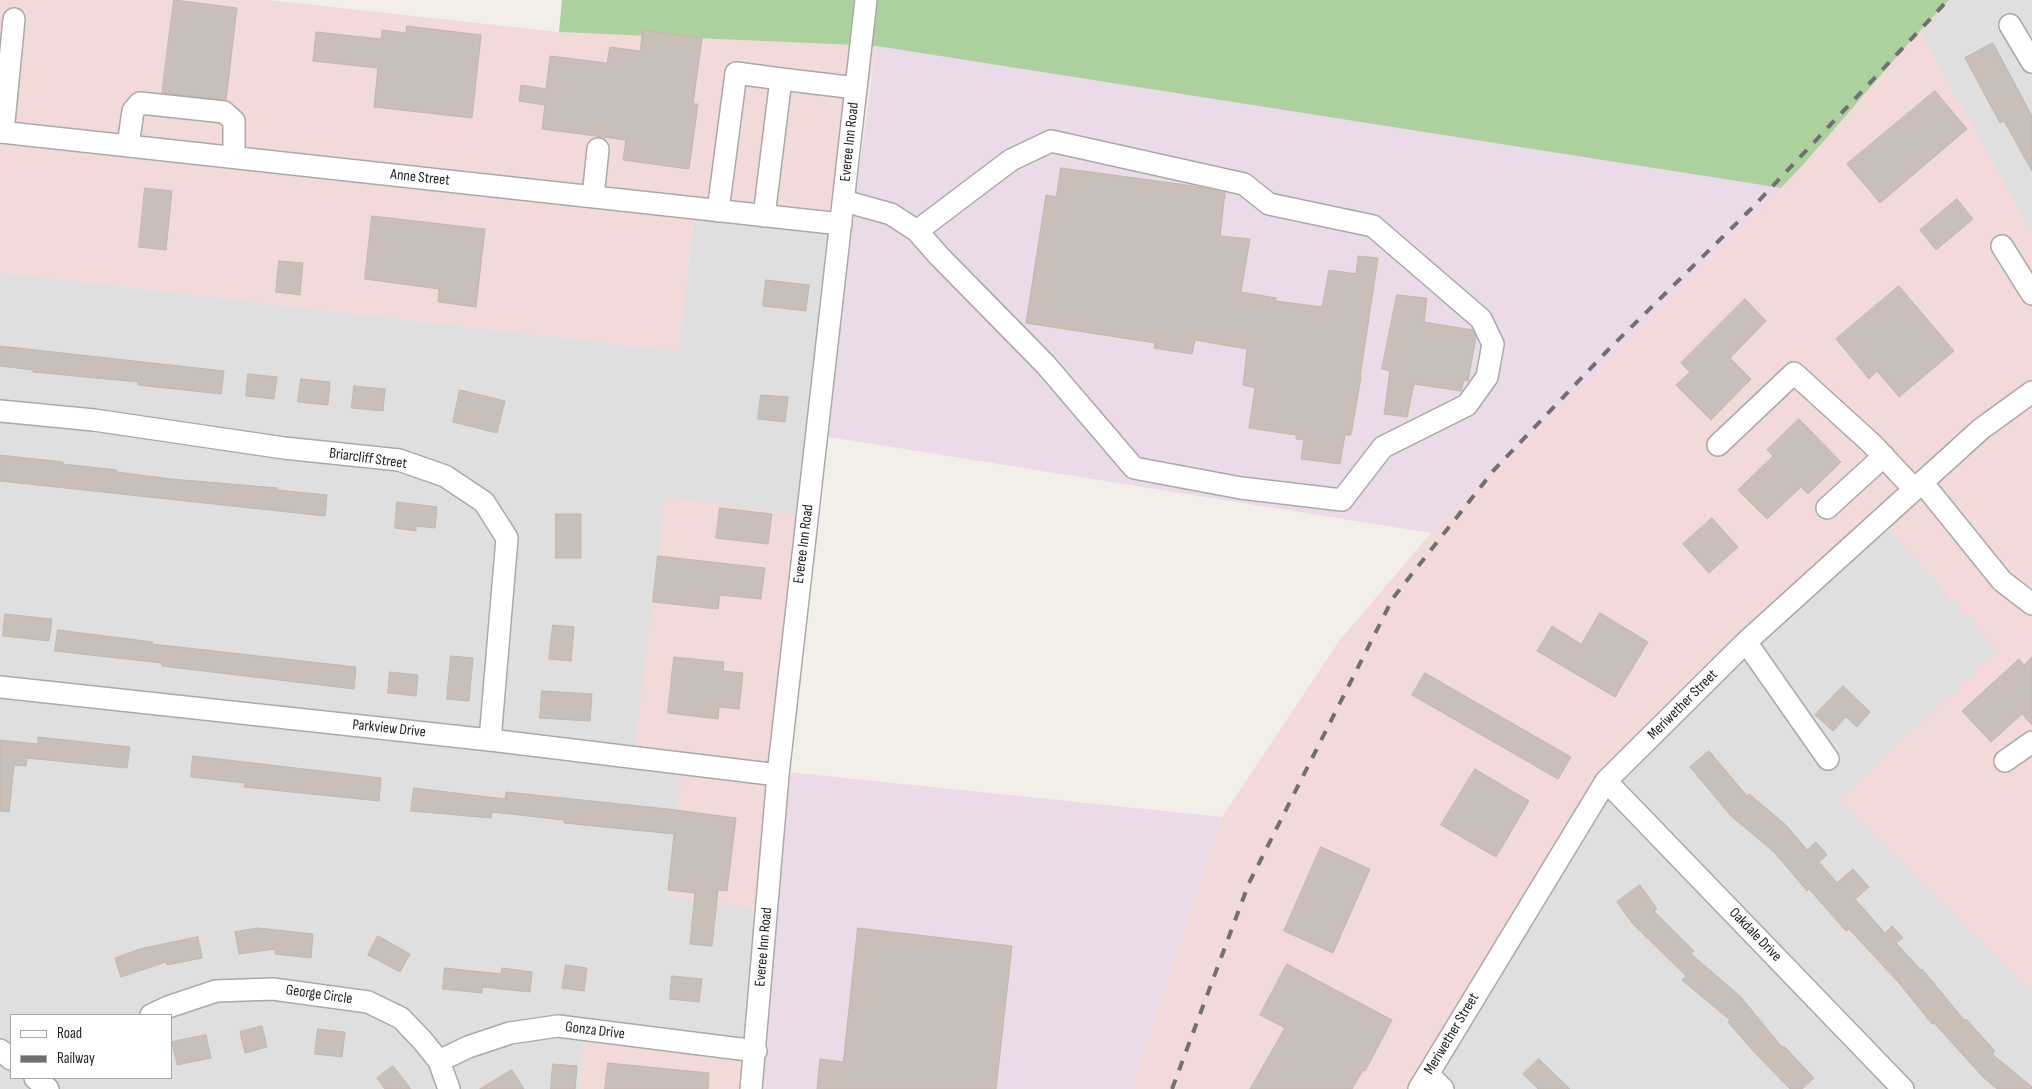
<!DOCTYPE html>
<html>
<head>
<meta charset="utf-8">
<style>
  body { margin:0 }
  #map { position:relative; width:2032px; height:1089px; overflow:hidden; background:#f2efe9; font-family:"Sofia Sans Condensed",sans-serif }
  canvas { display:block }
  .legend { position:absolute; left:10px; top:1014px; width:162px; height:65px; box-sizing:border-box; background:#fff; border:1px solid #a7a7a7; margin:0; padding:6px 9px; list-style:none; font-size:15px; color:#222 }
  .legend li { display:flex; align-items:center; gap:10px; height:25px }
  .legend b { width:25px; border:1px solid #a7a7a7 }
</style>
</head>
<body>
<div id="map">
<canvas width="2032" height="1089"></canvas>
<ul class="legend">
<li><b style="height:6px;background:#fff"></b>Road</li>
<li><b style="height:6px;background:#707070"></b>Railway</li>
</ul>
</div>
<script>
const ctx = document.querySelector('canvas').getContext('2d');
ctx.lineJoin = 'round';
function fillPath(path, color) { ctx.fillStyle = color; ctx.fill(path, 'evenodd'); }
function trace(path, color, width, dash) { ctx.strokeStyle = color; ctx.lineWidth = width; ctx.lineCap = dash ? 'butt' : 'round'; ctx.setLineDash(dash || []); ctx.stroke(path); }
function write(font, color, halo, rows, align = 'center') {
  ctx.font = font + ' "Sofia Sans Condensed",sans-serif'; ctx.lineWidth = 5; ctx.setLineDash([]); ctx.textBaseline = 'middle'; ctx.strokeStyle = halo; ctx.fillStyle = color; for (const [text, x, y, turn = 0] of rows) {
    ctx.save(); ctx.translate(x, y); ctx.rotate((+turn || 0) * Math.PI / 180); ctx.textAlign = isNaN(turn) ? turn : align; if (halo) ctx.strokeText(text, 0, 0); ctx.fillText(text, 0, 0); ctx.restore();
  }
}
const residential = new Path2D(`
  M 1949,0 L 2032,0 L 2032,234 L 1919,31 Z
  M 695,207 L 846,226 L 815,518 L 682,768 L 772,910 L 758,1042 L 587,1023 L 579,1089 L 0,1089 L 0,272 L 678,351 ZM 11,1015 L 171,1015 L 171,1078 L 11,1078 Z
  M 1878,518 L 1998,650 L 1839,801 L 2032,991 L 2032,1089 L 1421,1089 L 1506,945 L 1648,738 L 1796,582 Z`);
const commercial = new Path2D(`
  M 0,0 L 269,0 L 559,32 L 876,46 L 846,226 L 695,207 L 678,351 L 0,272 Z
  M 1919,31 L 2032,234 L 2032,991 L 1839,801 L 1998,650 L 1878,518 L 1796,582 L 1648,738 L 1506,945 L 1421,1089 L 1131,1089 L 1222,817 L 1339,641 L 1431,533 L 1598,373 L 1814,153 Z
  M 665,497 L 815,518 L 772,910 L 667,896 L 682,768 L 633,759 Z
  M 587,1023 L 758,1042 L 753,1089 L 579,1089 Z`);
const industrial = new Path2D(`
  M 876,46 L 1781,188 L 1598,373 L 1431,533 L 823,436 Z
  M 787,772 L 1222,817 L 1131,1089 L 753,1089 Z`);
const forest = new Path2D(`
  M 562,0 L 1949,0 C 1890,60 1839,128 1781,188 L 876,46 L 559,32 Z`);
const building = new Path2D(`
  M 174,0 L 237,8 L 226,100 L 162,93 Z
  M 407,26 L 481,35 L 472,118 L 374,107 L 378,68 L 313,61 L 316,32 L 381,39 L 382,30 L 406,33 Z
  M 643,30 L 702,38 L 693,104 L 698,104 L 689,169 L 623,160 L 626,140 L 542,129 L 545,105 L 519,101 L 521,85 L 546,89 L 550,56 L 607,63 L 610,47 L 640,51 Z
  M 1993,43 L 2032,116 L 2032,171 L 2004,121 L 2000,123 L 1965,58 Z
  M 1935,91 L 1967,129 L 1880,203 L 1847,164 Z
  M 1061,168 L 1194,186 L 1225,193 L 1220,236 L 1250,239 L 1241,292 L 1276,298 L 1276,301 L 1322,307 L 1329,270 L 1356,274 L 1358,256 L 1378,258 L 1360,377 L 1361,377 L 1351,435 L 1345,435 L 1340,464 L 1301,459 L 1304,440 L 1296,439 L 1296,435 L 1249,428 L 1255,388 L 1243,385 L 1247,349 L 1195,340 L 1192,354 L 1154,348 L 1155,343 L 1026,323 L 1046,195 L 1056,197 Z
  M 145,188 L 172,191 L 166,250 L 139,247 Z
  M 1957,199 L 1973,219 L 1936,250 L 1920,230 Z
  M 372,216 L 485,229 L 476,307 L 438,302 L 439,289 L 365,279 Z
  M 279,261 L 303,263 L 300,295 L 276,292 Z
  M 766,280 L 809,285 L 806,311 L 763,306 Z
  M 1899,286 L 1954,351 L 1899,397 L 1877,371 L 1869,379 L 1836,339 Z
  M 1397,295 L 1427,298 L 1424,322 L 1473,330 L 1476,337 L 1468,381 L 1464,380 L 1461,391 L 1414,384 L 1407,417 L 1384,414 L 1390,371 L 1382,369 Z
  M 1745,299 L 1766,321 L 1730,358 L 1751,379 L 1711,420 L 1676,385 L 1690,372 L 1681,363 Z
  M 0,346 L 224,371 L 221,394 L 138,385 L 138,382 L 33,372 L 33,370 L 0,366 Z
  M 248,374 L 277,377 L 274,399 L 246,396 Z
  M 301,379 L 330,382 L 328,405 L 298,402 Z
  M 354,386 L 385,389 L 383,411 L 352,408 Z
  M 460,390 L 505,401 L 497,433 L 453,422 Z
  M 761,395 L 788,397 L 785,422 L 758,419 Z
  M 1799,419 L 1841,462 L 1808,494 L 1801,487 L 1767,519 L 1738,490 L 1773,456 L 1767,450 Z
  M 0,455 L 63,462 L 63,464 L 117,470 L 117,472 L 171,479 L 277,488 L 277,490 L 327,495 L 325,516 L 0,481 Z
  M 397,502 L 437,507 L 435,528 L 416,526 L 416,531 L 395,528 Z
  M 720,508 L 772,514 L 768,544 L 716,538 Z
  M 556,514 L 581,514 L 581,558 L 556,558 Z
  M 1712,518 L 1738,547 L 1709,573 L 1683,544 Z
  M 658,556 L 765,568 L 761,599 L 720,595 L 718,609 L 653,602 Z
  M 1600,613 L 1648,642 L 1615,697 L 1537,651 L 1552,626 L 1581,644 Z
  M 5,614 L 52,619 L 49,641 L 3,636 Z
  M 553,625 L 574,627 L 571,661 L 549,659 Z
  M 58,630 L 153,642 L 152,644 L 356,667 L 354,689 L 162,666 L 162,663 L 55,651 Z
  M 451,656 L 473,658 L 469,701 L 447,699 Z
  M 674,657 L 724,662 L 723,671 L 743,673 L 739,709 L 719,707 L 718,719 L 668,713 Z
  M 2032,657 L 2032,725 L 2022,714 L 1991,742 L 1962,711 L 2019,659 L 2024,665 Z
  M 390,672 L 418,675 L 416,696 L 388,693 Z
  M 1425,673 L 1571,757 L 1558,779 L 1412,695 Z
  M 1843,686 L 1870,712 L 1857,727 L 1846,717 L 1833,731 L 1815,715 Z
  M 542,691 L 592,694 L 590,721 L 540,718 Z
  M 38,737 L 130,747 L 127,768 L 27,758 L 26,766 L 14,765 L 9,812 L 0,811 L 0,740 L 38,744 Z
  M 1709,751 L 1747,796 L 1749,794 L 1786,825 L 1807,850 L 1816,842 L 1827,855 L 1819,862 L 1837,883 L 1853,869 L 1869,887 L 1855,899 L 1885,933 L 1892,926 L 1903,938 L 1896,943 L 1921,970 L 1922,969 L 1965,1021 L 1966,1019 L 1995,1051 L 1992,1054 L 2032,1087 L 2032,1089 L 1997,1089 L 1983,1077 L 1934,1023 L 1932,1024 L 1899,983 L 1849,929 L 1846,931 L 1809,889 L 1807,891 L 1775,853 L 1731,816 L 1690,767 Z
  M 193,756 L 381,778 L 379,801 L 244,787 L 245,783 L 191,777 Z
  M 1475,769 L 1529,801 L 1496,857 L 1441,825 Z
  M 414,788 L 505,799 L 506,792 L 668,809 L 736,818 L 727,891 L 718,890 L 712,946 L 690,944 L 695,893 L 668,890 L 674,834 L 564,823 L 564,820 L 492,812 L 491,818 L 411,811 Z
  M 1321,847 L 1370,869 L 1333,953 L 1284,931 Z
  M 1640,885 L 1657,909 L 1654,911 L 1694,951 L 1691,954 L 1740,996 L 1782,1047 L 1784,1046 L 1814,1078 L 1802,1089 L 1790,1089 L 1753,1051 L 1728,1022 L 1730,1020 L 1682,980 L 1686,976 L 1632,923 L 1617,902 Z
  M 258,928 L 313,934 L 311,958 L 275,954 L 275,949 L 239,954 L 235,932 Z
  M 858,928 L 1012,946 L 996,1089 L 817,1089 L 820,1059 L 843,1062 Z
  M 378,936 L 410,954 L 400,972 L 368,955 Z
  M 198,937 L 202,958 L 167,965 L 166,962 L 121,977 L 115,958 L 140,949 Z
  M 1287,964 L 1392,1020 L 1365,1071 L 1363,1070 L 1352,1089 L 1250,1089 L 1285,1028 L 1260,1015 Z
  M 566,965 L 587,968 L 584,991 L 562,988 Z
  M 445,968 L 501,974 L 502,968 L 532,972 L 530,992 L 482,987 L 482,993 L 443,989 Z
  M 672,976 L 702,979 L 699,1002 L 670,999 Z
  M 262,1026 L 267,1047 L 245,1053 L 240,1032 Z
  M 318,1029 L 345,1032 L 342,1057 L 315,1054 Z
  M 206,1035 L 211,1058 L 177,1065 L 172,1042 Z
  M 1539,1059 L 1570,1089 L 1538,1089 L 1523,1074 Z
  M 608,1063 L 709,1073 L 708,1089 L 605,1089 Z
  M 553,1064 L 577,1066 L 575,1089 L 551,1089 Z
  M 393,1066 L 411,1089 L 385,1089 L 377,1078 Z
  M 512,1070 L 524,1089 L 480,1089 Z`);
const minor = new Path2D(`
  M 2010,25 L 2032,62
  M 0,132 L 841,224
  M 3,132 L 14,19
  M 128,146 L 133,111 L 140,103 L 224,112 L 234,121 L 234,157
  M 593,197 L 598,149
  M 844,201 L 891,214 L 917,231 L 939,256 L 1046,365 L 1134,468 L 1241,488 L 1342,500 L 1383,447 L 1467,405 L 1487,377 L 1493,344 L 1481,319 L 1373,226 L 1269,204 L 1244,184 L 1051,141 L 1011,160 L 917,231
  M 718,211 L 736,73 L 781,79
  M 764,216 L 781,79 L 856,88
  M 2002,246 L 2032,294
  M 0,411 L 94,420 L 284,448 L 399,460 L 445,476 L 484,502 L 507,538 L 490,740
  M 1718,445 L 1794,373 L 1872,444 L 1914,489
  M 1922,482 L 2002,581 L 2032,604
  M 1827,508 L 1884,456
  M 1746,642 L 1828,759
  M 0,687 L 490,740 L 778,775
  M 2005,761 L 2032,742
  M 1606,781 L 1903,1089
  M 151,1015 L 168,1007 L 216,991 L 273,989 L 368,1002 L 401,1018 L 422,1040 L 439,1061 L 449,1089
  M 0,1050 L 11,1059
  M 439,1061 L 468,1047 L 510,1033 L 558,1026 L 756,1051
  M 1428,1074 L 1443,1089
  M 35,1078 L 48,1089
  M 751,1089 L 778,775 L 866,0
  M 1419,1089 L 1606,781 L 1746,642 L 1981,429 L 2032,392`);
const rail = new Path2D(`
  M 1172,1089 L 1249,883 L 1393,598 L 1494,470 L 1609,349 L 1752,208 L 1948,0`);
const streetNames = [
  ["Everee Inn Road",850,142,-84],
  ["Anne Street",420,178,6],
  ["Briarcliff Street",368,459,8],
  ["Everee Inn Road",804,544,-83],
  ["Meriwether Street",1683,705,-45],
  ["Parkview Drive",389,729,6],
  ["Oakdale Drive",1755,935,46],
  ["Everee Inn Road",764,947,-85],
  ["George Circle",319,995,8],
  ["Gonza Drive",595,1031,7],
  ["Meriwether Street",1452,1034,-59]
];
fillPath(residential, '#e0dfdf');
fillPath(commercial, '#f2dad9');
fillPath(industrial, '#ebdbe8');
fillPath(forest, '#add19e');
fillPath(building, '#c7bfb8');
trace(building, '#c4b6ab', 1);
trace(minor, '#a9a9a9', 24);
trace(minor, '#fff', 21);
trace(rail, '#707070', 4, [10, 10]);
write('15px', '#222', '#fff', streetNames);
</script>
</body>
</html>
